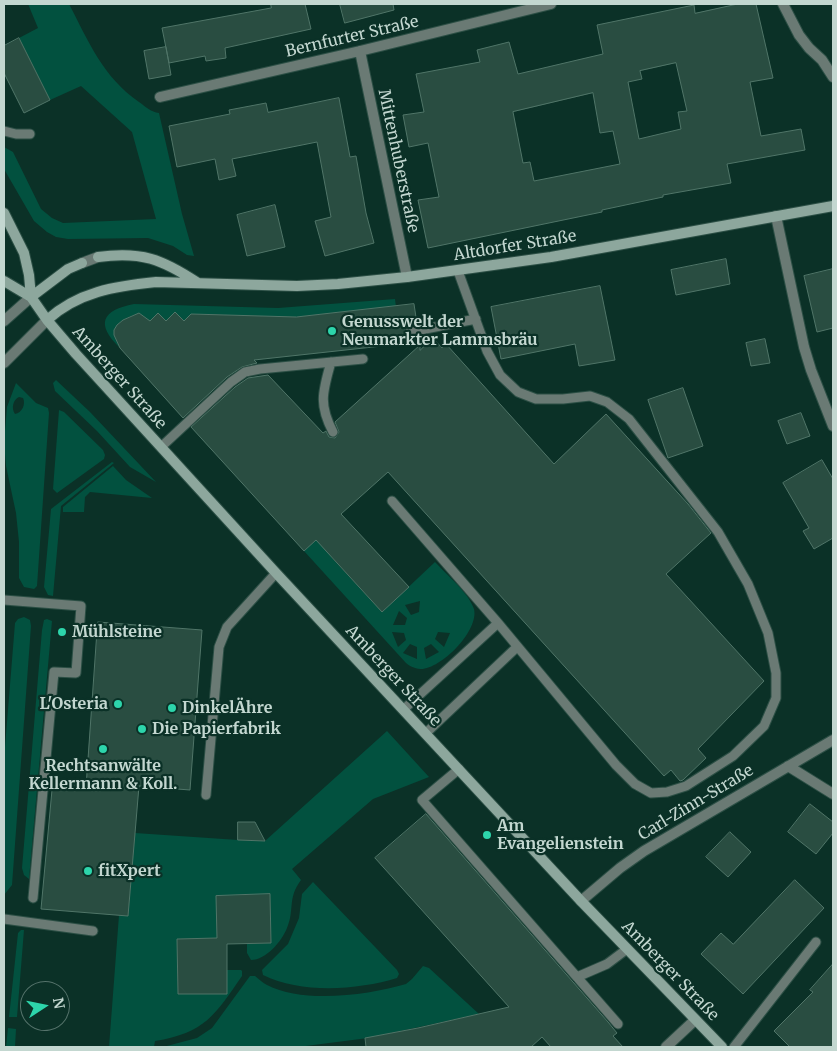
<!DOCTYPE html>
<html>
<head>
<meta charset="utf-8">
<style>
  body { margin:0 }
  #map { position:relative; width:837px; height:1051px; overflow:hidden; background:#0b3127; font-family:Merriweather,serif }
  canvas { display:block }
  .frame { position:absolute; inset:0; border:5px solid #c3d7d0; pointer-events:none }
  .north { position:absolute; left:20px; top:981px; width:50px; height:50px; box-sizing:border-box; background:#0b3127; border:1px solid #55736b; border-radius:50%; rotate:79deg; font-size:14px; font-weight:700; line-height:20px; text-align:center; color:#c3d7d0 }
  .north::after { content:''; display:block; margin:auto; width:18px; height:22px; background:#2dd5ab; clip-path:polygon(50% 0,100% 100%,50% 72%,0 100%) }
</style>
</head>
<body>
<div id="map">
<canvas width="837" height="1051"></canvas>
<div class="frame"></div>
<div class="north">N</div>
</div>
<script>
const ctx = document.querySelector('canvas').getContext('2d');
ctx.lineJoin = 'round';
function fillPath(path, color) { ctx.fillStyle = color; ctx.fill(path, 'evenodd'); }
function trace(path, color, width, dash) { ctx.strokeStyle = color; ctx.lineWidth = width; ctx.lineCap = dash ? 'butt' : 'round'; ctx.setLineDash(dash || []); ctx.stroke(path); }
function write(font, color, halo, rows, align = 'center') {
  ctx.font = font + ' Merriweather,serif'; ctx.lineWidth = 4.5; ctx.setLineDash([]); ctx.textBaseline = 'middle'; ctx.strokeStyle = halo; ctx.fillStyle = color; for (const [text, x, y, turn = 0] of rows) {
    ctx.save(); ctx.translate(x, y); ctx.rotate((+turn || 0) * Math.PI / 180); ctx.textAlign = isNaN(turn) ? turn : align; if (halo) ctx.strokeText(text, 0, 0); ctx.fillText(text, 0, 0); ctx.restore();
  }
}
const green = new Path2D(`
  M 28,4 L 69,4 C 89,42 102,76 139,102 C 146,107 151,112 159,113 L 182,214 L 194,256 L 187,255 L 173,246 L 148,238 L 68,239 L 56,237 L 47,232 L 34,221 L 4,169 L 4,147 L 13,152 L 41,209 L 52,218 L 63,223 L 156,219 L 132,132 L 81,86 L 50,100 L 19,38 L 38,28 Z
  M 395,299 L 396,307 L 296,317 L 191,314 L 184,321 L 175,312 L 166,321 L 149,322 L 137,314 C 119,320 109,328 120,348 C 95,324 102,310 134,304 L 278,308 Z
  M 56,380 L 90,412 L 156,482 L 130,467 L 97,431 L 55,391 L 53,383 Z
  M 16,383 L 36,403 L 48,408 L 49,413 L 37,586 L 34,589 L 24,587 L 19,578 L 19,542 L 16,513 L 6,466 L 4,443 L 7,407 ZM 19,397 L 23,398 C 26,404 22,413 15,414 C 11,408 13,400 19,397 Z
  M 59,410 L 64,412 L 103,450 L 105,455 L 104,459 L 57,493 L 53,489 Z
  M 112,462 L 114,463 L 61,506 L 53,596 L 48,595 L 44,587 L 51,509 Z
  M 113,466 L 126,480 L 152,498 L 90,492 L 85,497 L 84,512 L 63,512 L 63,507 Z
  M 321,535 L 332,558 L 382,612 L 435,562 C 446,574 469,593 474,609 C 479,630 444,666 423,669 C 416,669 411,667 406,663 L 304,551 ZM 420,601 L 419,612 L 411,615 L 405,605 ZM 399,611 L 407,618 L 405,625 L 393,625 ZM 392,632 L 404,633 L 406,640 L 398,647 ZM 438,632 L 450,633 L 444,647 L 435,639 ZM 410,644 L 417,647 L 417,659 L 403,653 ZM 431,644 L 439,652 L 426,659 L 424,648 Z
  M 24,617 L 30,620 L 31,626 L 12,885 L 4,895 L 4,759 L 15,623 L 18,619 Z
  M 47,619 L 52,621 L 29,879 L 24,875 L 22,868 L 42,630 L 44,620 Z
  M 387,731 L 429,777 L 373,799 L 292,869 L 301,880 C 287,899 295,909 287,928 C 282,941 266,960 251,960 L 247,953 L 247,944 L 271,943 L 270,895 L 217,896 L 217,938 L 177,939 L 178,994 L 227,994 L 227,970 L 241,970 L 242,971 L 242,976 C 215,1015 205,1033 155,1041 L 154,1047 L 109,1047 L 119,915 L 128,916 L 135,833 L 238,840 L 265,841 Z
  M 313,882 L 397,970 L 399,974 L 397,978 C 358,990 301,994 263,975 L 262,970 L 288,944 L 299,918 L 302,894 Z
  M 21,930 L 24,930 L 17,1017 L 9,1017 L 18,933 Z
  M 423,966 L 429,968 L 479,1014 L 368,1038 L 298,1047 L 163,1047 L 197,1038 L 212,1028 L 250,976 L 255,976 C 259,979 263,983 267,985 C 303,1004 369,995 406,984 L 412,979 Z
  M 8,1028 L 16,1029 L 15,1047 L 6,1047 Z`);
const building = new Path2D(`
  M 271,4 L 305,4 L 311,29 L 225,48 L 226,58 L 206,61 L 205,56 L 169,63 L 162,28 L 271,8 Z
  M 340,4 L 393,4 L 394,10 L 345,23 Z
  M 738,4 L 756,4 L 773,78 L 750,82 L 761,136 L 801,129 L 805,150 L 727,164 L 731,183 L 663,195 L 663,197 L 602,210 L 602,212 L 428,248 L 418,200 L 439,197 L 428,143 L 409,147 L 403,115 L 424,112 L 416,74 L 480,62 L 477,50 L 509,42 L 518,74 L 603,54 L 597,25 L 694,5 L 695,13 ZM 676,63 L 687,111 L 678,112 L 681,129 L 639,139 L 628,82 L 642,79 L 640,71 ZM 593,93 L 600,133 L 613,131 L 620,164 L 534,181 L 530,162 L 523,163 L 513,112 Z
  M 19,38 L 50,100 L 24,113 L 4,73 L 4,46 Z
  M 166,47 L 171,75 L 149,79 L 144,51 Z
  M 339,98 L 350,157 L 356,156 L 366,213 L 374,243 L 325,256 L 315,221 L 331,217 L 317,142 L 232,159 L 236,176 L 219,180 L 215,159 L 177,167 L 169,126 L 230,114 L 229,110 L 266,103 L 268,112 Z
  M 275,205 L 285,247 L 247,256 L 237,215 Z
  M 726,259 L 730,284 L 676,295 L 671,270 Z
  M 833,269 L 833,328 L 817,332 L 804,276 Z
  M 600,286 L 615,360 L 579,366 L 575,344 L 501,359 L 491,307 Z
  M 414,304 L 417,324 L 406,327 L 404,333 L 408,338 L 418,337 L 419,342 L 254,360 L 257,363 L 242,367 L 227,377 L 183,418 L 120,348 L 114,335 L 114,330 L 117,325 L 123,320 L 139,313 L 150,321 L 158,313 L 166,321 L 175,312 L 184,321 L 191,314 L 296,317 Z
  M 433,338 L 442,348 L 446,344 L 554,464 L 606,414 L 688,504 L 711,533 L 666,574 L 764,681 L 698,749 L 706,758 L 683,780 L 680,781 L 671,770 L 664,776 L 388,472 L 341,514 L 409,587 L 382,612 L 316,540 L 304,551 L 191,427 L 235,387 L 248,378 L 268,375 L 323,433 L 326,431 L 329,437 L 335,438 L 339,432 L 335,422 L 420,345 L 420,350 Z
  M 765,339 L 770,363 L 751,366 L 746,343 Z
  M 683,388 L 703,446 L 668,458 L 648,400 Z
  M 801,413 L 810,436 L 787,444 L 778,421 Z
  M 822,460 L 833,479 L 833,538 L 814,549 L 803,531 L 809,528 L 783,483 Z
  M 98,622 L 202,630 L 190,790 L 139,786 L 128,916 L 41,909 L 53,779 L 86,782 Z
  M 810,804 L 833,822 L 833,833 L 816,854 L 788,832 Z
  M 426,814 L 608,1022 L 617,1033 L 613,1036 L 623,1047 L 551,1047 L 542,1037 L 531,1047 L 366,1047 L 365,1038 L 418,1028 L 509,1007 L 375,858 Z
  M 238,822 L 255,822 L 265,841 L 238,840 Z
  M 730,832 L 751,852 L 728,877 L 706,857 Z
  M 795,880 L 824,908 L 743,994 L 701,954 L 721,933 L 733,944 Z
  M 270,894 L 271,943 L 227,944 L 227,994 L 178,994 L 177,939 L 217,938 L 216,896 Z
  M 833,964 L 833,1047 L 790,1047 L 774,1031 L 813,992 L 810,990 Z`);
const service = new Path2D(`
  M 4,131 L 16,134 L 30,134
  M 410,332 L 476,319
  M 331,362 C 323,391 318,404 333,432
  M 161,447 L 231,382 L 245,372 L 260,369 L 363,359
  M 392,501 L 498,623 L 616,765 L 635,784 L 651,793 L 667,792 L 686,786 L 733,756 L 764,726 L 776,698 L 776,673 L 768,633 L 748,584 L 718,532 L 629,419 L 607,402 L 590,396 L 563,399 L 536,399 L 518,392 L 500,375 L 487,351 L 458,271
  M 4,600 L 81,606 L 76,673 L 54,672 L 33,898
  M 404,709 L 498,623
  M 426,733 L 517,647
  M 459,769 L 422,800 L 618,1024
  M 206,795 L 219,647 L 227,627 L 276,573
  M 4,919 L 93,931
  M 577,977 L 607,964 L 627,949
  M 734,1047 L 816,942`);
const minor = new Path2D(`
  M 783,4 L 799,35 L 809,48 L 822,60 L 833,77
  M 360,51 L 407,277
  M 160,97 L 360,51 L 551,4
  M 776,216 L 804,347 L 811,370 L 833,426
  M 788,766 L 833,794
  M 581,901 L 620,868 L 644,851 L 833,740`);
const tertiary = new Path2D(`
  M 82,263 L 98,257
  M 4,321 L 31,297
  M 4,363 L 47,320
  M 666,1047 L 695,1020`);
const secondary = new Path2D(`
  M 4,213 L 24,253 L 29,275 L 31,297
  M 98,257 C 141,251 162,259 198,283
  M 4,281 L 31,297 L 47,320 L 76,354 L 276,573 L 581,901 L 722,1047
  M 31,297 L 68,269 L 82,263
  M 47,320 C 78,292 115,286 156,282 L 297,286 L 338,284 L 407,277 L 551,257 L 833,206`);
const markers = [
  [332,331,5,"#2dd5ab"],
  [62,632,5,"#2dd5ab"],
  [118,704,5,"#2dd5ab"],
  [172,708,5,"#2dd5ab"],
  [142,729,5,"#2dd5ab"],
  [103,749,5,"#2dd5ab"],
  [487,835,5,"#2dd5ab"],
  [88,871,5,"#2dd5ab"]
];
const streetNames = [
  ["Bernfurter Straße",352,37,-13],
  ["Mittenhuberstraße",398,161,78],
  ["Altdorfer Straße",515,246,-9],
  ["Amberger Straße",119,378,48],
  ["Amberger Straße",393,676,47],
  ["Carl-Zinn-Straße",696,803,-31],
  ["Amberger Straße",670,971,46]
];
const poiNames = [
  ["Genusswelt der",342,322],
  ["Neumarkter Lammsbräu",342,340],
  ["Mühlsteine",72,632],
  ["L'Osteria",108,704,"right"],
  ["DinkelÄhre",182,708],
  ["Die Papierfabrik",152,729],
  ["Rechtsanwälte",103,766,"center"],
  ["Kellermann & Koll.",103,784,"center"],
  ["Am",497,826],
  ["Evangelienstein",497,844],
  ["fitXpert",98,871]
];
fillPath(green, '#02513f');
fillPath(building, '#294d41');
trace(building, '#507568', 1);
trace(service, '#2c4f45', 11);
trace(minor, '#2c4f45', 12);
trace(tertiary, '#2c4f45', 12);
trace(secondary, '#2c4f45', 12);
trace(service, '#6a7a74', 9);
trace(minor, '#6a7a74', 10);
trace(tertiary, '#6a7a74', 10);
trace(secondary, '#8da79d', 10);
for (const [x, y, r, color] of markers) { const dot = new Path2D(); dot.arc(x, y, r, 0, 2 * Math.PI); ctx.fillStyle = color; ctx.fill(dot); trace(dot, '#0b3127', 2); }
write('16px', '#c3d7d0', '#0b3127', streetNames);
write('bold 16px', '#c3d7d0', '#0b3127', poiNames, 'left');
</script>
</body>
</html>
